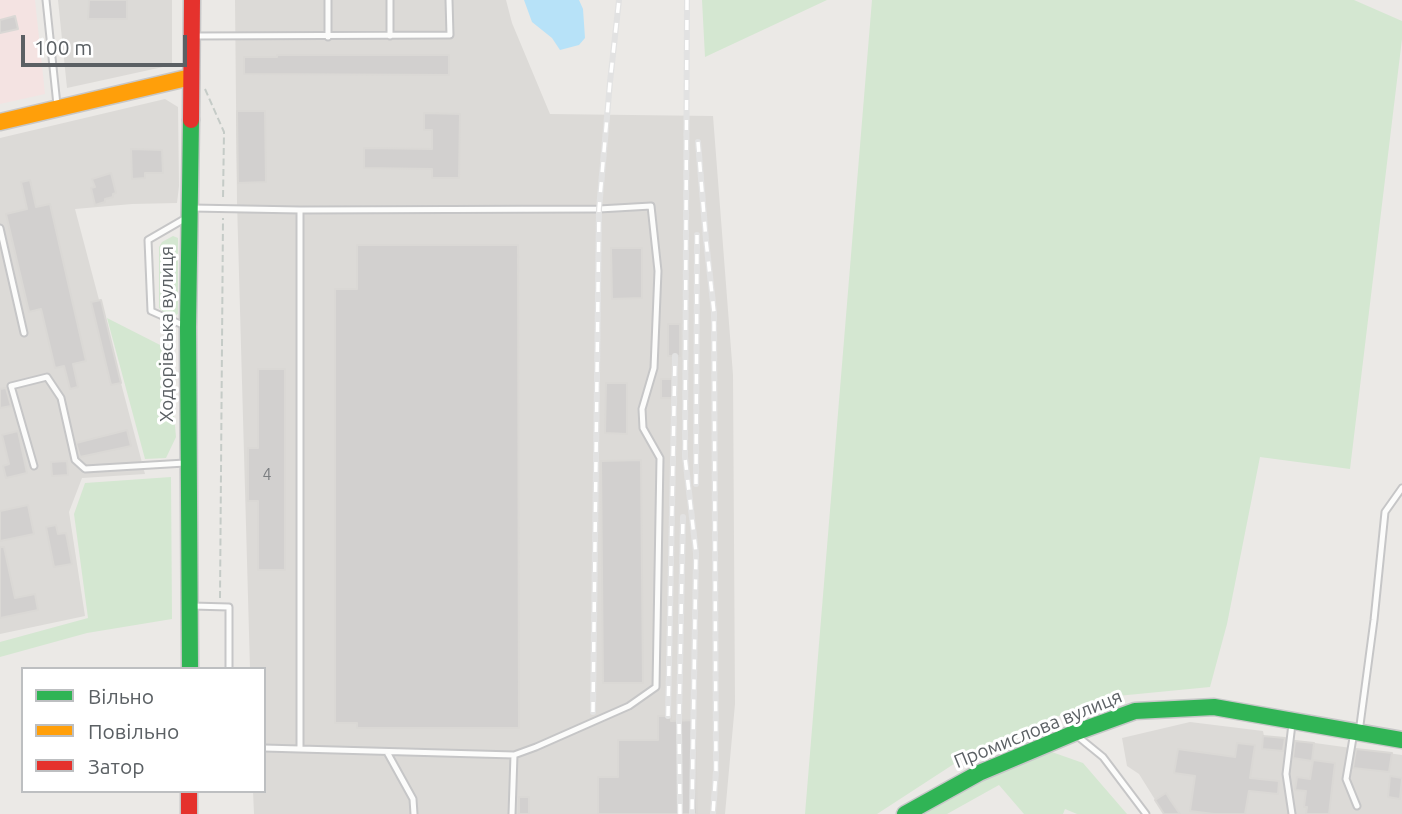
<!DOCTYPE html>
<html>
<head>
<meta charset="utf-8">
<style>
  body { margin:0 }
  #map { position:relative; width:1402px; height:814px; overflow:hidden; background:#ebe9e6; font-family:Ubuntu,sans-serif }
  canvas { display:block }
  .legend { position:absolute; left:21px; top:667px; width:245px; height:126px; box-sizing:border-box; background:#fff; border:2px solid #bdbfc1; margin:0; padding:9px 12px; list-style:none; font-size:21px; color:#5b6064 }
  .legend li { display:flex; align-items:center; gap:14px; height:35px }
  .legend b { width:35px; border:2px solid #bdbfc1 }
  .scale { position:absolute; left:21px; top:35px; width:166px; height:32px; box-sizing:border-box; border:4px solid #5b6064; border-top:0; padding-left:9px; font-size:21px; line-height:24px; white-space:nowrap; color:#5b6064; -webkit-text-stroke:5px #fff; paint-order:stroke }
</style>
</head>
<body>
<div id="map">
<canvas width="1402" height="814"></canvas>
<ul class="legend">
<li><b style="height:9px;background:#30b455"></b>Вільно</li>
<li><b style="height:9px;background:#ff9f0a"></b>Повільно</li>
<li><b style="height:9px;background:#e5322d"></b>Затор</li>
</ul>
<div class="scale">100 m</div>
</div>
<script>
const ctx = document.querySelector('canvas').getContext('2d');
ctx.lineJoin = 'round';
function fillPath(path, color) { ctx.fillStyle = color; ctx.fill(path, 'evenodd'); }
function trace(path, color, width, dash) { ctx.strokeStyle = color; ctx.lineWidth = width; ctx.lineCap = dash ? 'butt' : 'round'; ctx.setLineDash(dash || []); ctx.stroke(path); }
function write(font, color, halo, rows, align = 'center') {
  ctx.font = font + ' Ubuntu,sans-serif'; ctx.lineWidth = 6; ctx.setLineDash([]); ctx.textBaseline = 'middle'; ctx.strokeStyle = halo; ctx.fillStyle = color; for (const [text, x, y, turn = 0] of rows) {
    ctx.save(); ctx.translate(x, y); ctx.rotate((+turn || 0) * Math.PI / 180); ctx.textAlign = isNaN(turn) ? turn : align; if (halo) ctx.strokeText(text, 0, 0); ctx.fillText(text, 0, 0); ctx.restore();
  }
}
const industrial = new Path2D(`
  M 58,0 L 172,0 L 172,65 L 67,88 Z
  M 235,0 L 506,0 L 512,23 L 550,114 L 713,116 L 733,375 L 735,704 L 725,814 L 254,814 L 253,791 L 264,791 L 264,669 L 250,669 L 237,202 Z
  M 165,99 L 178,107 L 179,186 L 177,203 L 132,204 L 75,209 L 145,474 L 82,478 L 69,512 L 85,616 L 0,634 L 0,138 Z
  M 1190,722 L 1263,731 L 1264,736 L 1402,755 L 1402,814 L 1164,814 L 1139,774 L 1127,766 L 1122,738 Z`);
const medical = new Path2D(`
  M 0,0 L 35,0 L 45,94 L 0,104 Z`);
const green = new Path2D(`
  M 702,0 L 827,0 L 705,57 Z
  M 872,0 L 1354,0 L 1402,21 L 1402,39 L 1350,469 L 1260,457 L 1227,624 L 1210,687 L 1107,697 L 980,747 L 877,814 L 805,814 Z
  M 173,236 L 178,238 L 178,314 L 174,316 L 166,314 L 159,308 L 159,247 L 162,242 Z
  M 107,318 L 168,349 L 176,437 L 166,458 L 145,459 Z
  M 171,477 L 172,619 L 87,633 L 0,657 L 0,642 L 88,618 L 74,514 L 85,483 Z
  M 1049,751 L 1083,763 L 1127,814 L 1077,814 L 1065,809 L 1063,814 L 1024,814 L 999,785 L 947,814 L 917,814 L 989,775 Z`);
const water = new Path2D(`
  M 524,0 L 579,0 L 583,9 L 585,38 L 579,45 L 560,50 L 552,38 L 532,22 Z`);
const building = new Path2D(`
  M 89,0 L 127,0 L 127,19 L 88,19 Z
  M 15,16 L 18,29 L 0,33 L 0,20 Z
  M 277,55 L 449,55 L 449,75 L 244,74 L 244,57 L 277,57 Z
  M 237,111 L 265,111 L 266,182 L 238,183 Z
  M 424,113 L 460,114 L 459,178 L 432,178 L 432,169 L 364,168 L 364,148 L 432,149 L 432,130 L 424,130 Z
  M 131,149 L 162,150 L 163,173 L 145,173 L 145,178 L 132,179 Z
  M 111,173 L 116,193 L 113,194 L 113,197 L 105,199 L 105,202 L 95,205 L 91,188 L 95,187 L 92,179 Z
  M 30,180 L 36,207 L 50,204 L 86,361 L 73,364 L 78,387 L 70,389 L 64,366 L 55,368 L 41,309 L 29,312 L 6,214 L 27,209 L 21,182 Z
  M 357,245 L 518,245 L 519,728 L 357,728 L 357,723 L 335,723 L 335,289 L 357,289 Z
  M 611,248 L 642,248 L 642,298 L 612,299 Z
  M 101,300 L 121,383 L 111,385 L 91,302 Z
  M 668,324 L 680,324 L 680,356 L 668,356 Z
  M 258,369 L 285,369 L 285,570 L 258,570 L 258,501 L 248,501 L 248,448 L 258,448 Z
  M 661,379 L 672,379 L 672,398 L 661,398 Z
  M 606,383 L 627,383 L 627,434 L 605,433 Z
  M 6,388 L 11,406 L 0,408 L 0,389 Z
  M 127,430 L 131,446 L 80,457 L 76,443 Z
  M 18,431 L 27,473 L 6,478 L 3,466 L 9,464 L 2,435 Z
  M 641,460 L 643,683 L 603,683 L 601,461 Z
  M 67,461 L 68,475 L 52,476 L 51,462 Z
  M 28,505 L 34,534 L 0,541 L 0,511 Z
  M 56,525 L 58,534 L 66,533 L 72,564 L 54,567 L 46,527 Z
  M 0,547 L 4,547 L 15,598 L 35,594 L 38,610 L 0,618 Z
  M 658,716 L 671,716 L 671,721 L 695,720 L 697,814 L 598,814 L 598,777 L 618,777 L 618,740 L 658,740 Z
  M 1263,736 L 1285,738 L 1283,751 L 1262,749 Z
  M 1295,741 L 1314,743 L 1312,761 L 1293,758 Z
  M 1237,743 L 1255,745 L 1250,778 L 1279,781 L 1278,794 L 1249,791 L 1245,814 L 1214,814 L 1190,811 L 1195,776 L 1174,773 L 1178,749 L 1235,757 Z
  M 1356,749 L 1392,753 L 1389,772 L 1353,768 Z
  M 1313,760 L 1335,763 L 1329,814 L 1306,814 L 1307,807 L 1304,807 L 1306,791 L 1295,790 L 1297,777 L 1310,779 Z
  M 1390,776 L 1402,778 L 1400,799 L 1388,797 Z
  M 1166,793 L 1171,801 L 1180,814 L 1164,814 L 1155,800 Z
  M 519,797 L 529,797 L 529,814 L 519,814 Z`);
const path = new Path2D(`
  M 205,89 L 224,132 L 223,199
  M 220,598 L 223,218`);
const lane = new Path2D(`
  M 46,0 L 57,105
  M 195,36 L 450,35 L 449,0
  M 390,36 L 390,0
  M 328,37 L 328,0
  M 192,208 L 300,210 L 599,209 L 651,206 L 658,271 L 654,368 L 642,409 L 643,428 L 660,458 L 656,687 L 629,706 L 536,747 L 514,755 L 264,748
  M 0,228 L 24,333
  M 185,326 L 151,311 L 148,240 L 186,218
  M 34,466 L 11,386 L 47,377 L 61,398 L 75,460 L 85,469 L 185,463
  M 192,606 L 229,607 L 229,669
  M 1076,735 L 1103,757 L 1146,814
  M 300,749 L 300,210
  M 387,752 L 413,799 L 414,814
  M 1357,806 L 1346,779 L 1354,732 L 1360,725 L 1374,620 L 1385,512 L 1402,488
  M 512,814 L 514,755
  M 1292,814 L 1286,774 L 1292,724`);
const fast = new Path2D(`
  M 190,669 L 188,327 L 191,120
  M 905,814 L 979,773 L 1074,733 L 1135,711 L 1214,707 L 1402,740`);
const slow = new Path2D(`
  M 0,122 L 191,77`);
const jam = new Path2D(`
  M 191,120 L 192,0
  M 189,791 L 189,814`);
const rail = new Path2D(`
  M 687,0 L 685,457 L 696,553 L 692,814
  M 698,142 L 706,240 L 714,312 L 716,771 L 713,814
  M 696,484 L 697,235
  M 593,712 L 599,209 L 610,82 L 619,0
  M 668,716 L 675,356
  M 680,814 L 679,721 L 683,517`);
const numberNames = [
  ["4",267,475]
];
const streetNames = [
  ["Ходорівська вулиця",167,334,-90],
  ["Промислова вулиця",1038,729,-22]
];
fillPath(industrial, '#dcdad7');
fillPath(medical, '#f4e3e2');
fillPath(green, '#d4e7d1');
fillPath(water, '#b7e2f8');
fillPath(building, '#d2d0cf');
trace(building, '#dad8d5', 2);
trace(lane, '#c6c6c7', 9);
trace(fast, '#c7c7c8', 19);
trace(slow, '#c7c7c8', 19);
trace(jam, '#c7c7c8', 19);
trace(path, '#c5cbc7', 2, [7, 3.5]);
trace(lane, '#fcfcfb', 5);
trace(fast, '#30b455', 16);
trace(slow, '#ff9f0a', 16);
trace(jam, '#e5322d', 16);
trace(rail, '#e2e2e2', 6);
trace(rail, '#fff', 3.5, [10]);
write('16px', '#7a7d80', null, numberNames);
write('19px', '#5b6064', '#fff', streetNames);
</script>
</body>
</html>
